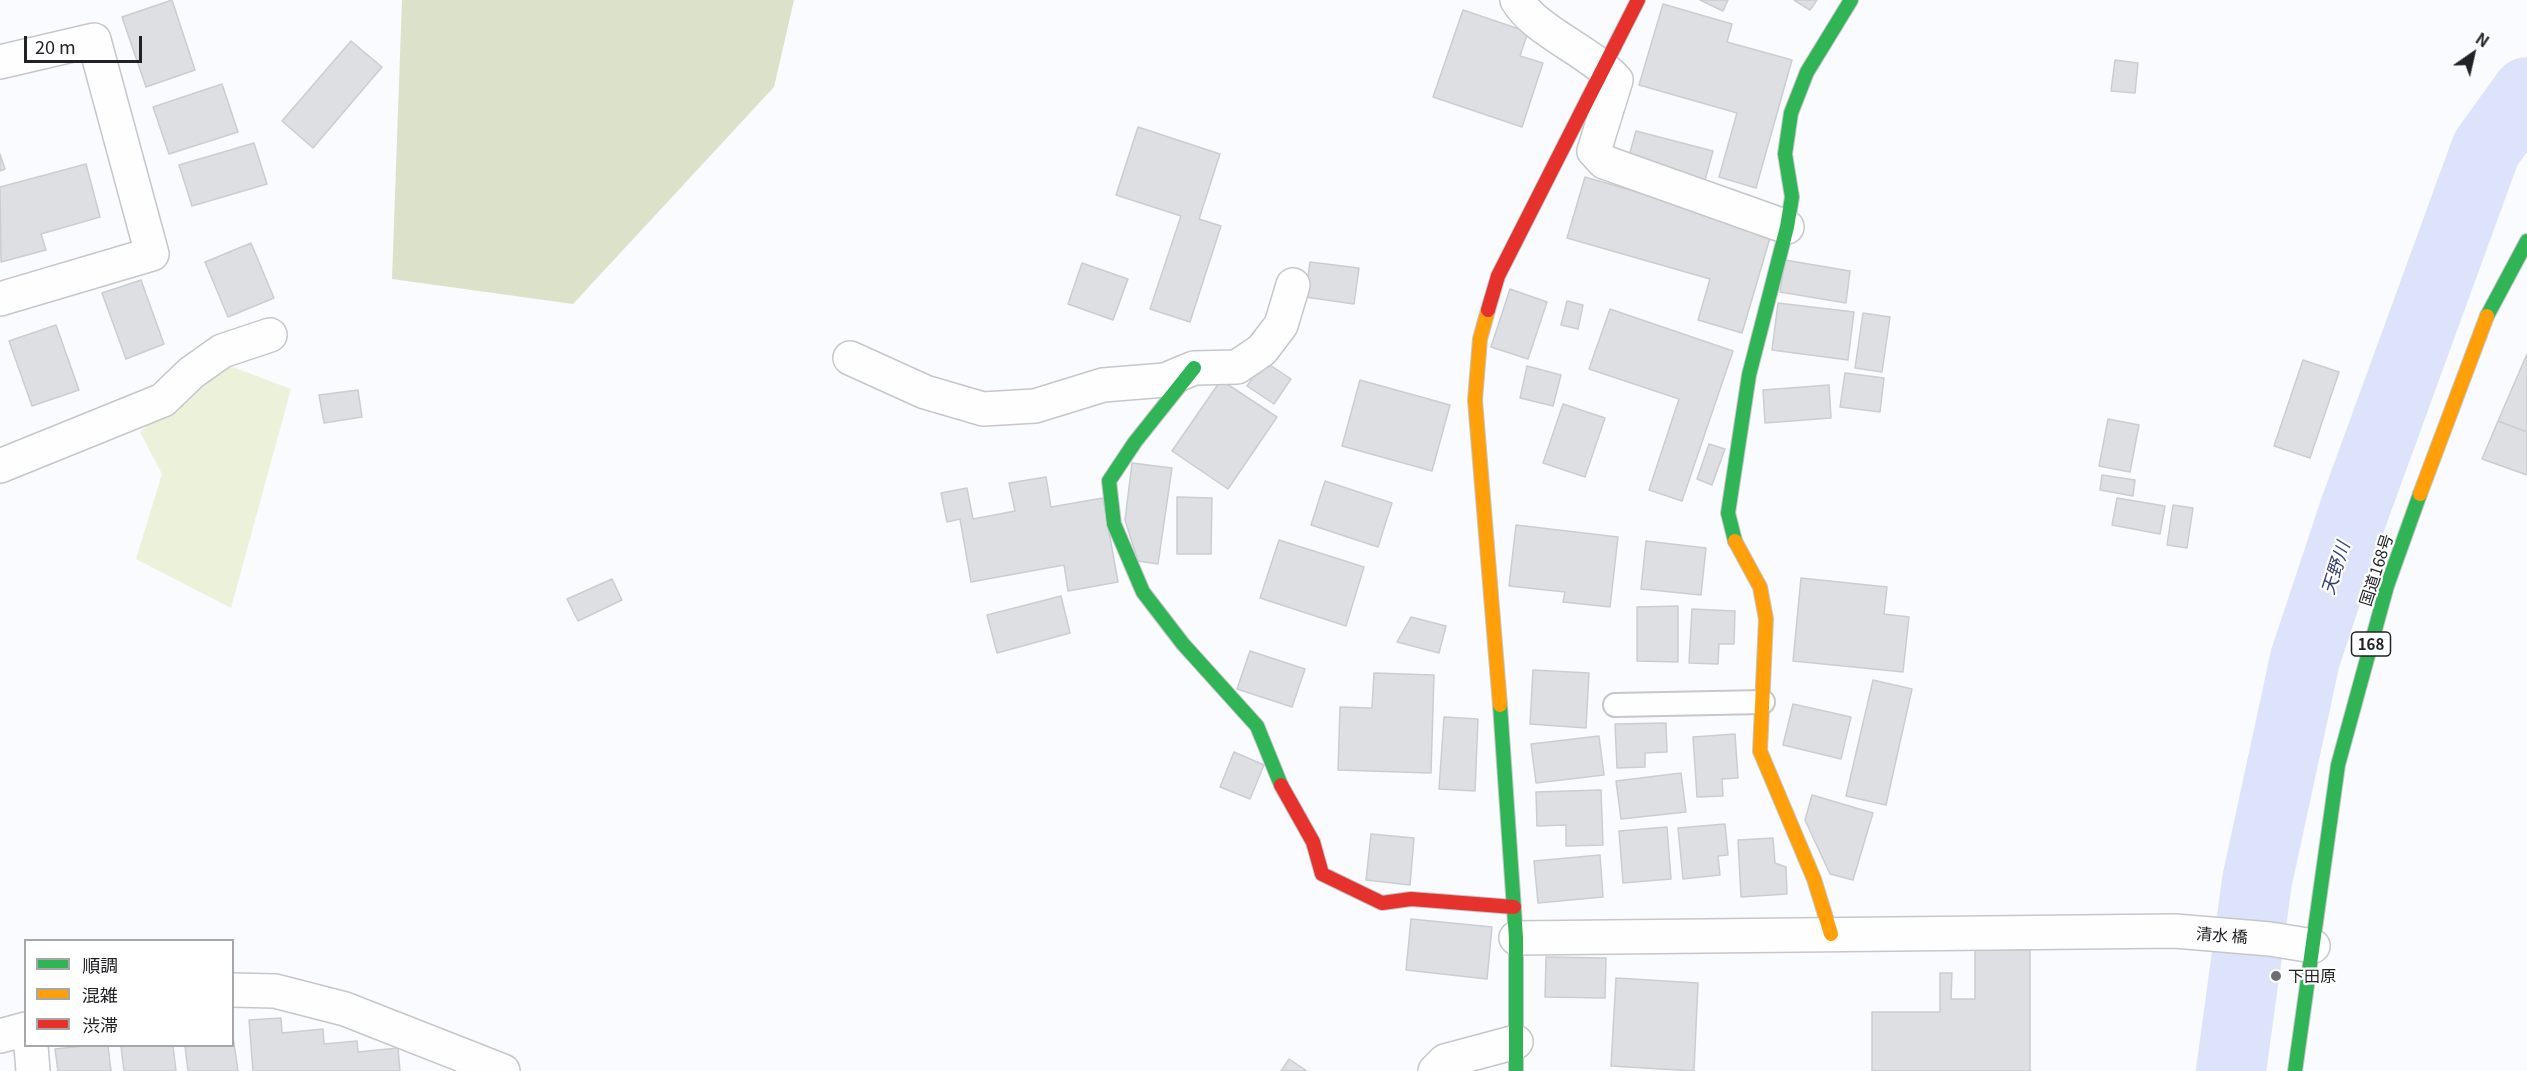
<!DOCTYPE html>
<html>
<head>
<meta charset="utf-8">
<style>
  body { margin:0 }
  #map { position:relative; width:2527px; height:1071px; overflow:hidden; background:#f9fbfe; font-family:Georgia,"Noto Sans JP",serif }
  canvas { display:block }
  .legend { position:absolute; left:24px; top:939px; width:210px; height:108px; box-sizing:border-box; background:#fff; border:2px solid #a6a7a8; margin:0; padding:8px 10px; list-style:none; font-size:18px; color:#212225 }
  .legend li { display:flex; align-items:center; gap:12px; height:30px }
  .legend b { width:30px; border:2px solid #a6a7a8 }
  .north { position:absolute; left:2443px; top:24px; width:60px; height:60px; -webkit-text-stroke:4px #fff; paint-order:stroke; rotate:34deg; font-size:16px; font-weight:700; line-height:24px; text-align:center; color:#212225 }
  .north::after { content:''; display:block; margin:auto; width:21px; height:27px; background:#212225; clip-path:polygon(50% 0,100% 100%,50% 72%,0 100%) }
  .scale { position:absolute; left:24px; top:36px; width:118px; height:27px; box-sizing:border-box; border:3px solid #212225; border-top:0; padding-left:8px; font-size:18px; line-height:21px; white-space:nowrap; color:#212225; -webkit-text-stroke:4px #fff; paint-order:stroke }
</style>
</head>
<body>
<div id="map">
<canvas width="2527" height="1071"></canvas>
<ul class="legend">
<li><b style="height:8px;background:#30b455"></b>順調</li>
<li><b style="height:8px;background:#ff9f0a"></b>混雑</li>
<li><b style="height:8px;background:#e5322d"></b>渋滞</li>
</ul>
<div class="north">N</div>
<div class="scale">20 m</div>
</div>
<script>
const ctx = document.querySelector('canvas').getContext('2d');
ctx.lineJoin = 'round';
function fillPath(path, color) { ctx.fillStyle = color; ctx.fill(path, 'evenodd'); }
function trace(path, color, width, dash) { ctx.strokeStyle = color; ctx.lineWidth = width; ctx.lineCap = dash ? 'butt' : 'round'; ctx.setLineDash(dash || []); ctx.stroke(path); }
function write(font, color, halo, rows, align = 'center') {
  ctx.font = font + ' Georgia,"Noto Sans JP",serif'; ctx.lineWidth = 4.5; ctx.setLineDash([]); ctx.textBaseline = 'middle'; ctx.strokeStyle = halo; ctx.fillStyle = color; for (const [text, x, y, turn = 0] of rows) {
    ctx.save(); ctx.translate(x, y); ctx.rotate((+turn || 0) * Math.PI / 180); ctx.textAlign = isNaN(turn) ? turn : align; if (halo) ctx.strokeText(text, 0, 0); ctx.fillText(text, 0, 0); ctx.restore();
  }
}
const green = new Path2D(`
  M 222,363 L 291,389 L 231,608 L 136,559 L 162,474 L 140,432 Z`);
const forest = new Path2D(`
  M 402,0 L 794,0 L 774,87 L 573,304 L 392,279 Z`);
const river = new Path2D(`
  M 2231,1071 L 2257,881 L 2305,659 L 2354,511 L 2486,149 L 2527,92`);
const building = new Path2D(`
  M 172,0 L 195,70 L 146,87 L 122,17 Z
  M 1700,0 L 1728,0 L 1723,11 Z
  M 1794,0 L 1817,0 L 1810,10 Z
  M 1663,4 L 1732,24 L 1727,42 L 1792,60 L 1756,188 L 1719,177 L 1737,113 L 1639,85 Z
  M 1463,10 L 1528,32 L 1520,56 L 1543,63 L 1522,127 L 1433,97 Z
  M 351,41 L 382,67 L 313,148 L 282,121 Z
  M 2115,60 L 2138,63 L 2135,93 L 2111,91 Z
  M 222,84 L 238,132 L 169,154 L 153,107 Z
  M 1138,127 L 1220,154 L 1199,219 L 1221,226 L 1190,322 L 1150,309 L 1181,216 L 1116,195 Z
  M 1636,131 L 1713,151 L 1704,184 L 1627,163 Z
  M 254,143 L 267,184 L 192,206 L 179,165 Z
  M 0,154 L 5,169 L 0,171 Z
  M 86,164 L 100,217 L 41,234 L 46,250 L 1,262 L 0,187 Z
  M 1585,177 L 1772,231 L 1742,333 L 1698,320 L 1710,279 L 1567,238 Z
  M 251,243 L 274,298 L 228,317 L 205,262 Z
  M 1785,260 L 1850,271 L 1846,303 L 1780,292 Z
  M 1310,262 L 1359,268 L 1354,304 L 1305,297 Z
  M 1082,263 L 1128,279 L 1113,320 L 1068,304 Z
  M 141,280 L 164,344 L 126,359 L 102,293 Z
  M 1510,289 L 1547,302 L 1528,359 L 1491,347 Z
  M 1567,301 L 1583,305 L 1578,329 L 1561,325 Z
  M 1778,303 L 1854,312 L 1848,360 L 1772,350 Z
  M 1610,309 L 1733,351 L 1682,501 L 1649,490 L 1679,399 L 1589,369 Z
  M 1863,313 L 1890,317 L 1882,372 L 1855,368 Z
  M 56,325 L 79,390 L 32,406 L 9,341 Z
  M 2527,354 L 2527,432 L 2498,421 Z
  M 2303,360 L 2339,372 L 2310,458 L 2274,446 Z
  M 1264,361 L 1291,379 L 1274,404 L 1247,386 Z
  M 1527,366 L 1561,375 L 1553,406 L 1520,398 Z
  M 1845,373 L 1884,378 L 1880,412 L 1840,407 Z
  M 1221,380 L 1277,417 L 1228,489 L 1172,451 Z
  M 1360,380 L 1450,405 L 1432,471 L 1342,446 Z
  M 1829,385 L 1831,418 L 1765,423 L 1763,390 Z
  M 358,390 L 362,417 L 324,423 L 319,395 Z
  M 1563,404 L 1605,418 L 1585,477 L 1543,463 Z
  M 2108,419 L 2139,425 L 2130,472 L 2099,466 Z
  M 2498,421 L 2527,432 L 2527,475 L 2482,459 Z
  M 1709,444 L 1725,449 L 1712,485 L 1697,479 Z
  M 1132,463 L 1172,468 L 1158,564 L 1138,561 L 1125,520 Z
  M 2102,475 L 2135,480 L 2133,496 L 2100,490 Z
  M 1046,477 L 1051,507 L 1103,498 L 1118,582 L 1068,591 L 1064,565 L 971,582 L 960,519 L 947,522 L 941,493 L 967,488 L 973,519 L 1015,511 L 1009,483 Z
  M 1325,481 L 1392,503 L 1378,547 L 1311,525 Z
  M 1177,497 L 1212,498 L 1211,554 L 1177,554 Z
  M 2117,498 L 2165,506 L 2160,534 L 2112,525 Z
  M 2173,505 L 2193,508 L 2187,548 L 2167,545 Z
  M 1516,525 L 1618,537 L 1610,607 L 1563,602 L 1565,592 L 1509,586 Z
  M 1279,540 L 1364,567 L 1346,626 L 1260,598 Z
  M 1646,541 L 1706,548 L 1701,595 L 1641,589 Z
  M 1801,578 L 1887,587 L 1884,614 L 1909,617 L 1903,672 L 1793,661 Z
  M 612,579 L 622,600 L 578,621 L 567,599 Z
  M 1061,596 L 1070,633 L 997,653 L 987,615 Z
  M 1678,606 L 1678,662 L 1637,661 L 1637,607 Z
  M 1692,609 L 1735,611 L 1734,644 L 1719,644 L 1718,664 L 1689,663 Z
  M 1411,617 L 1446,626 L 1439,653 L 1397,642 Z
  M 1250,651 L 1305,669 L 1292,707 L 1237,689 Z
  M 1533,670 L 1589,673 L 1586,728 L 1530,724 Z
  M 1374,673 L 1434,675 L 1431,773 L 1338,770 L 1340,707 L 1372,708 Z
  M 1873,680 L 1912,689 L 1886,805 L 1846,796 Z
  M 1793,704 L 1851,717 L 1841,759 L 1783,745 Z
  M 1444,717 L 1478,719 L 1475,791 L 1439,789 Z
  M 1666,723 L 1667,752 L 1645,753 L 1645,767 L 1617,768 L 1615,724 Z
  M 1735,734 L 1738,778 L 1722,779 L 1723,796 L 1697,797 L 1693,737 Z
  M 1599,736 L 1604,775 L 1536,783 L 1531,744 Z
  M 1234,752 L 1264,765 L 1250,799 L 1220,787 Z
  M 1681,773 L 1686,812 L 1621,819 L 1616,781 Z
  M 1601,790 L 1603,845 L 1566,846 L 1566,825 L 1537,826 L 1536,792 Z
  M 1812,795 L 1873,813 L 1853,880 L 1830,874 L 1805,820 Z
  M 1725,824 L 1728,855 L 1718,856 L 1720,875 L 1683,879 L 1678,828 Z
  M 1667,827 L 1671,879 L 1623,883 L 1619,831 Z
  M 1371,834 L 1414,838 L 1410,885 L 1366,880 Z
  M 1773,838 L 1775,863 L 1786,867 L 1787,894 L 1741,897 L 1738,840 Z
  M 1600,855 L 1603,897 L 1538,903 L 1534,861 Z
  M 1411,919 L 1492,927 L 1487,979 L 1406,970 Z
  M 1975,950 L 2030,950 L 2030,1071 L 1872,1071 L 1872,1012 L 1940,1012 L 1940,973 L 1952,973 L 1951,999 L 1975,999 Z
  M 1546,957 L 1606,958 L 1605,998 L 1545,997 Z
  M 1616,978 L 1698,983 L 1694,1071 L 1611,1066 Z
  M 281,1018 L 282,1033 L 323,1029 L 324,1044 L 357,1041 L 358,1052 L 398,1048 L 400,1071 L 253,1071 L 249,1020 Z
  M 232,1030 L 238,1071 L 188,1071 L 185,1046 L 232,1046 Z
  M 83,1046 L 108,1046 L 111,1071 L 58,1071 L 55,1049 Z
  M 121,1046 L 173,1046 L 176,1071 L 124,1071 Z
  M 1289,1059 L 1307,1071 L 1281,1071 Z`);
const lane = new Path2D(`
  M 1615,705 L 1763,702`);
const street = new Path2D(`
  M 1517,0 C 1534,30 1591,52 1616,80 L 1594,151 L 1604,162 L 1787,227
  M 0,62 L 94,40 L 152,254 L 0,299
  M 850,358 L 925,392 L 983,409 L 1035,406 L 1103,385 L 1165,380 L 1194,368 L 1237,367 L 1262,350 L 1281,325 L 1293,285
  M 0,466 L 163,400 L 191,373 L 222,351 L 270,335
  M 1516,938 L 2175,931 L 2270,939 L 2313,946
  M 232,990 L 275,991 L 345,1009 L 503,1071
  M 0,1036 L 26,1029
  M 31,1046 L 33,1071
  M 1435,1071 L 1445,1061 L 1516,1042`);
const fast = new Path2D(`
  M 2487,316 L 2527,241
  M 1194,368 L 1135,442 L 1109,481 L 1114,524 L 1143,592 L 1183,644 L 1257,726 L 1281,785
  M 1735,541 L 1728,513 L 1749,375 L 1787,227 L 1792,197 L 1785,154 L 1791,113 L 1807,72 L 1851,0
  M 1500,705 L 1516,938 L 1516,1071
  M 2295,1071 L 2338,765 L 2387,586 L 2420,494`);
const slow = new Path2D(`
  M 1488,310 L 1480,339 L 1475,400 L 1500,705
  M 2420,494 L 2487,316
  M 1735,541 L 1760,587 L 1766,619 L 1760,751 L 1814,879 L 1831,934`);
const jam = new Path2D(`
  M 1488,310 L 1498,276 L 1638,0
  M 1281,785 L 1313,842 L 1322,874 L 1382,903 L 1411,899 L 1514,907`);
const markers = [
  [2276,976,6,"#6d6e71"]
];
const shields = [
  [2371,644,39]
];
const shieldNames = [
  ["168",2371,644]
];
const streetNames = [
  ["国道168号",2376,570,-72],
  ["清水 橋",2222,935,4]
];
const poiNames = [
  ["下田原",2288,976]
];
const waterNames = [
  ["天野川",2335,568,-72]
];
fillPath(green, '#ecf1da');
fillPath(forest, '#dce1ca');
trace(river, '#dce3fb', 70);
fillPath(building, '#dedfe2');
trace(building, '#cccdd0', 1.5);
trace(lane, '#c5c7ca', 26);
trace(street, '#c5c7ca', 36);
trace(fast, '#c5c7ca', 16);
trace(slow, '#c5c7ca', 16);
trace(jam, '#c5c7ca', 16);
trace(lane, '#fefeff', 22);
trace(street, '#fefeff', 33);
trace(fast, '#30b455', 14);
trace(slow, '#ff9f0a', 14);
trace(jam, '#e5322d', 14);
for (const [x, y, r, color] of markers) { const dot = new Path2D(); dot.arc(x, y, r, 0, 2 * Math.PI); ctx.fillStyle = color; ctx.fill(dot); trace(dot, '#fff', 2); }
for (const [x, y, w] of shields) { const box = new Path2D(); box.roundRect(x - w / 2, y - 12, w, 24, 4.5); ctx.fillStyle = '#fff'; ctx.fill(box); trace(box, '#212225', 1.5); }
write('bold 15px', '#212225', null, shieldNames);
write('16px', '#212225', '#fff', streetNames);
write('16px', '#212225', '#fff', poiNames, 'left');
write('italic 18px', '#364276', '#fff', waterNames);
</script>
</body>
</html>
